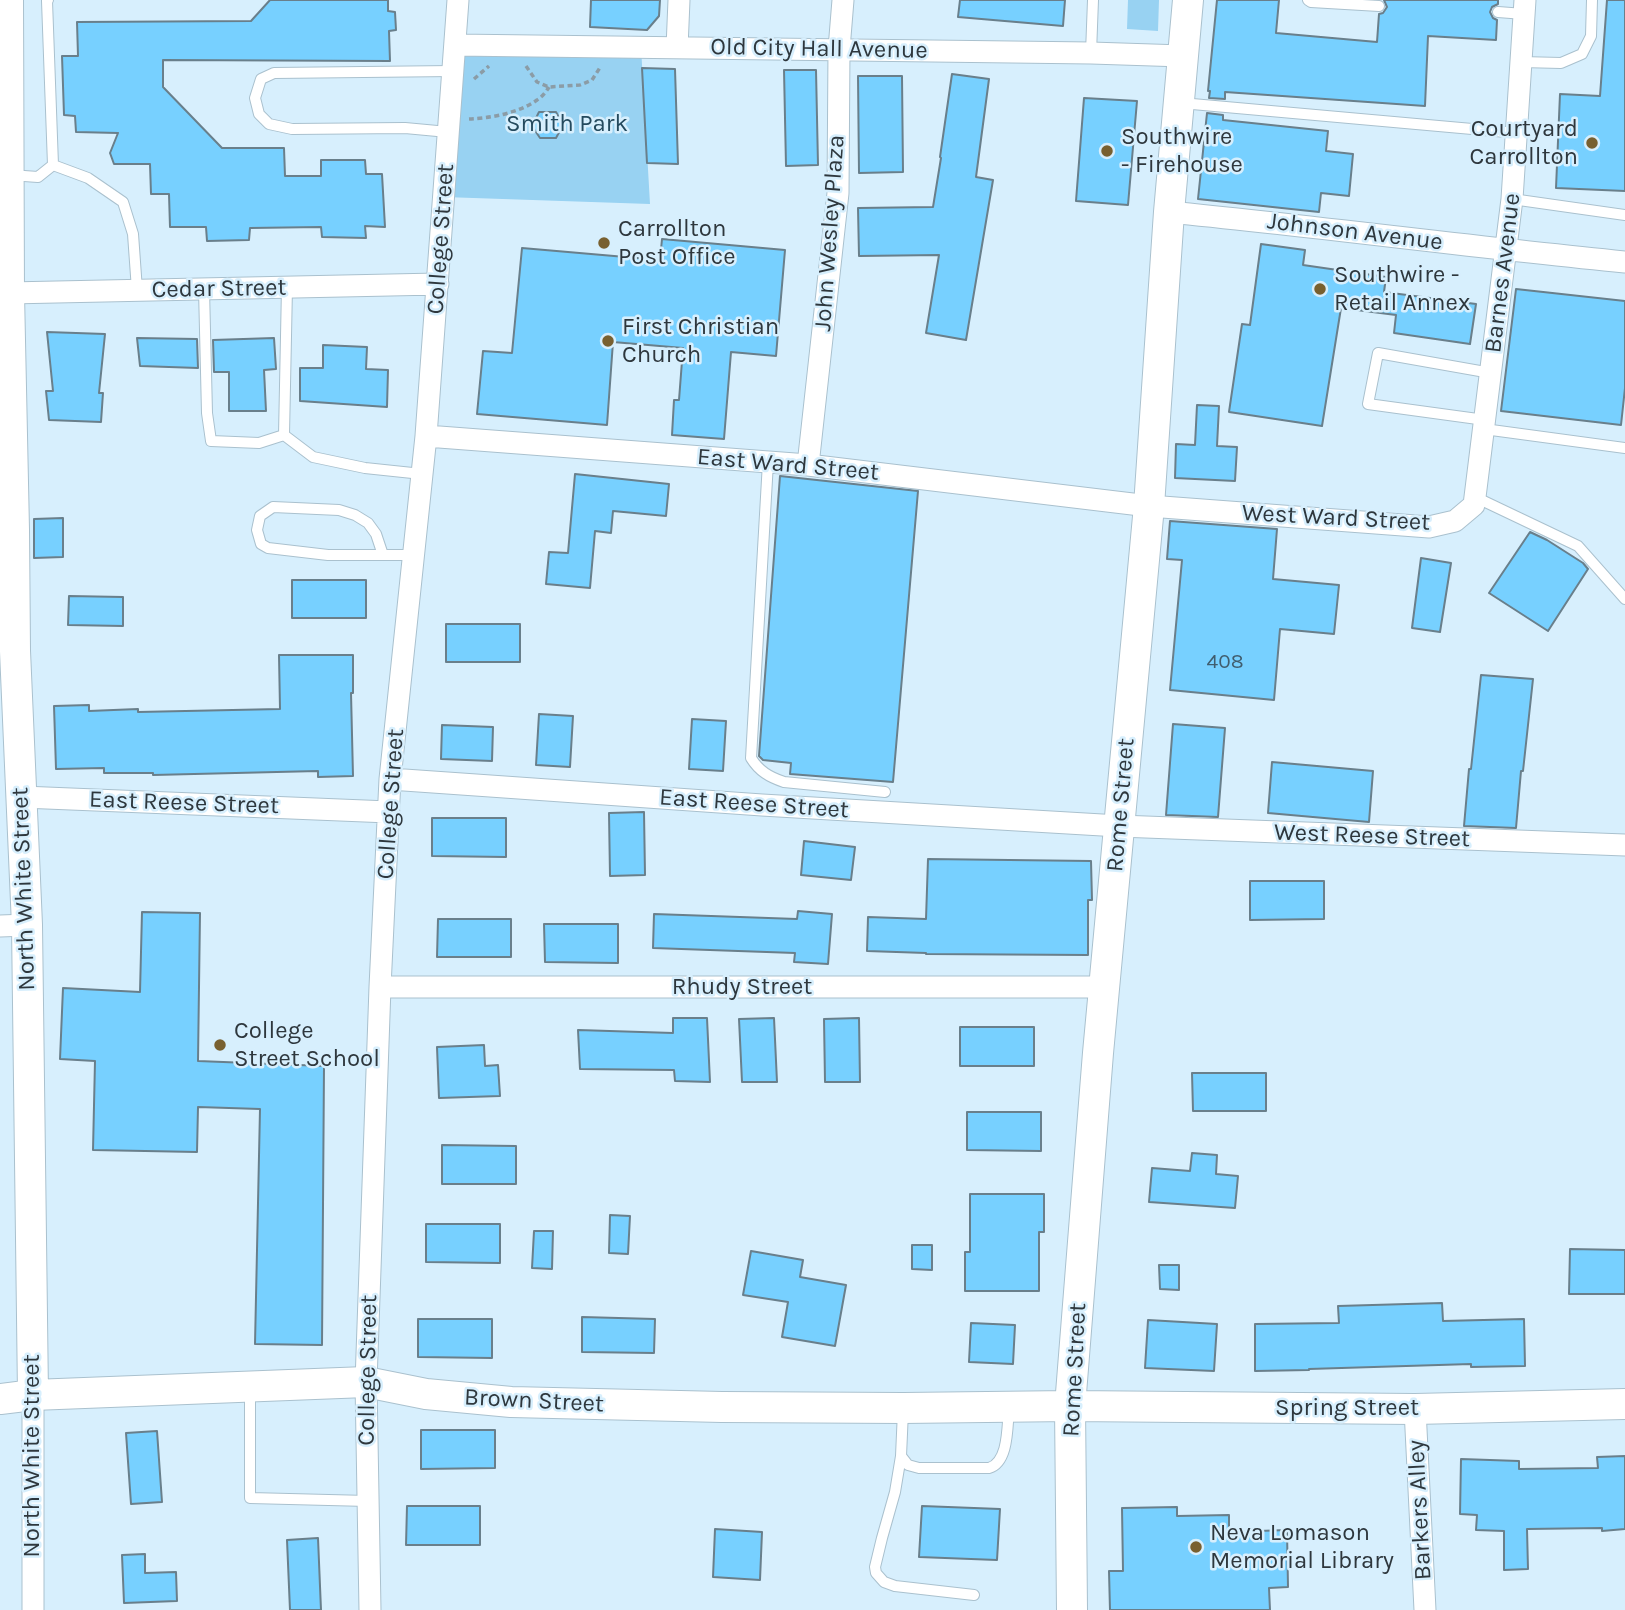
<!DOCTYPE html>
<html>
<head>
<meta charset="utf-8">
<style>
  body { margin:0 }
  canvas { display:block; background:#d7effd }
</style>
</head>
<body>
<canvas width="1625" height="1610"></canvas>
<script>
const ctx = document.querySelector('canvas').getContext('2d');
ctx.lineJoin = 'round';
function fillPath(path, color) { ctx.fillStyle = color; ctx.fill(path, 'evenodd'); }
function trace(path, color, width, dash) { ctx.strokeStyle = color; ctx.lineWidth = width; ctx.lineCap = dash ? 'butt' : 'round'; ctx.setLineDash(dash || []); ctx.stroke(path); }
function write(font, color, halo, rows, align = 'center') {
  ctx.font = font + ' Karla,sans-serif'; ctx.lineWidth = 5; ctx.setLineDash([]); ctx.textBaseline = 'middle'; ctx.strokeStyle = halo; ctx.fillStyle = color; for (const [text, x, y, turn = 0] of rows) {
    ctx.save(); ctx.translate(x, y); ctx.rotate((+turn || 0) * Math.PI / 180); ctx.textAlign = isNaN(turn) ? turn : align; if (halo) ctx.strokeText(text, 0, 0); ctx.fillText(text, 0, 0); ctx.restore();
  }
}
const green = new Path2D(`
  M 1128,0 L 1159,0 L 1158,31 L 1127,29 Z
  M 455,45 L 641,47 L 650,204 L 444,197 Z`);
const building = new Path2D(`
  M 270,0 L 388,0 L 388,11 L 395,12 L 396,30 L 389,31 L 390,61 L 163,60 L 163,87 L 222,148 L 284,148 L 285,176 L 321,176 L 321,160 L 365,160 L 366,174 L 382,174 L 385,227 L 365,226 L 366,238 L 322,237 L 321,227 L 250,228 L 249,240 L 207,241 L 206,227 L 170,227 L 169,194 L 151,194 L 150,164 L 114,164 L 110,153 L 118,133 L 76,132 L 75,116 L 64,115 L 62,56 L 78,56 L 77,22 L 251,21 Z
  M 591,0 L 660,0 L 659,16 L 647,30 L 590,27 Z
  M 960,0 L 1065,0 L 1063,26 L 958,17 Z
  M 1217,0 L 1279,0 L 1276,33 L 1377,42 L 1379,14 L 1383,13 L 1387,7 L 1384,0 L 1498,0 L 1498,4 L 1492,7 L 1490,12 L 1493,18 L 1497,20 L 1496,40 L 1428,36 L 1425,106 L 1225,92 L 1225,99 L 1209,98 L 1210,91 L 1208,91 Z
  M 1607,0 L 1625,0 L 1625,191 L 1556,188 L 1560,94 L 1600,96 Z
  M 642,68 L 675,69 L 678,164 L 647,163 Z
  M 784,70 L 816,70 L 818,165 L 786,166 Z
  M 952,74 L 989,79 L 976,177 L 993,180 L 966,340 L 926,333 L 939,255 L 859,256 L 858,208 L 933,207 L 941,158 L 940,157 Z
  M 858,76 L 902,76 L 903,172 L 859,173 Z
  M 1084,98 L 1137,101 L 1128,205 L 1076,201 Z
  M 539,112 L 556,112 L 563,125 L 556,138 L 540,138 L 532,126 Z
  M 1207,113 L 1223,115 L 1223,120 L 1328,131 L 1326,151 L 1353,154 L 1349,196 L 1321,193 L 1319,212 L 1198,199 Z
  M 662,239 L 785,250 L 776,356 L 731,352 L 724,439 L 672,435 L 674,400 L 679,400 L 683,348 L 613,342 L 607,425 L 477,414 L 483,351 L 512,353 L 522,248 L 660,260 Z
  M 1261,244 L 1305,250 L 1303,265 L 1386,277 L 1384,292 L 1476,304 L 1470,344 L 1394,333 L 1396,315 L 1341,308 L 1322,426 L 1229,412 L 1242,324 L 1250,325 Z
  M 1516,289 L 1625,301 L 1625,388 L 1621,425 L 1501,411 Z
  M 47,332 L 105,334 L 99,393 L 103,393 L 101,422 L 49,420 L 46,391 L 53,391 Z
  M 137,338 L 197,339 L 198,368 L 140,366 Z
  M 274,338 L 276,369 L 264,370 L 266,411 L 229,411 L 229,372 L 214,372 L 213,340 Z
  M 323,345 L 367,347 L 366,369 L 388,370 L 387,407 L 300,401 L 300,368 L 323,368 Z
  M 1197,405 L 1219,406 L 1217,446 L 1237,447 L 1235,481 L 1175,478 L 1176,444 L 1195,445 Z
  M 575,474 L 669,484 L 666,516 L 613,511 L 611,533 L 595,531 L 590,588 L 546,584 L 549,552 L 568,553 Z
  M 780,476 L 918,491 L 893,782 L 790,774 L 791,763 L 763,760 L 759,756 Z
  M 63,518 L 63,557 L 34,558 L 34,519 Z
  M 1170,521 L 1277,529 L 1273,579 L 1339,585 L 1334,634 L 1280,629 L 1274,700 L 1170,690 L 1182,560 L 1167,559 Z
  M 1530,532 L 1547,540 L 1583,563 L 1588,569 L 1548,631 L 1489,593 Z
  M 1421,558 L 1451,563 L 1440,632 L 1412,628 Z
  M 292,580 L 366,580 L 366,618 L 292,618 Z
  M 69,596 L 123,597 L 123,626 L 68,625 Z
  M 446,624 L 520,624 L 520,662 L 446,662 Z
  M 279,655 L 353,655 L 353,693 L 351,693 L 353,776 L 318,777 L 318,771 L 153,775 L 153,773 L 104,773 L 104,768 L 56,769 L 54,706 L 89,705 L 89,711 L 138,709 L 138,712 L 280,709 Z
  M 1481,675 L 1533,679 L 1523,771 L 1521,771 L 1516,828 L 1464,826 L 1469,769 L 1471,769 Z
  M 539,714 L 573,716 L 570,767 L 536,765 Z
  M 692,719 L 726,721 L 723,771 L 689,769 Z
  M 1173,724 L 1225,728 L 1218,817 L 1166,815 Z
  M 442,725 L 493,727 L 492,761 L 441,759 Z
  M 1272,762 L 1373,771 L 1369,822 L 1268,813 Z
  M 644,812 L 645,875 L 610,876 L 609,813 Z
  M 432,818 L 506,818 L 506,857 L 432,856 Z
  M 804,841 L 855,847 L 851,880 L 801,875 Z
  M 928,859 L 1091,861 L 1092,900 L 1088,900 L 1088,955 L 926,954 L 926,953 L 867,951 L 868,917 L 926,919 Z
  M 1250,881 L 1324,881 L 1324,919 L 1250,920 Z
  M 798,911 L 832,914 L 828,964 L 794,962 L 795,953 L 653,948 L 654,914 L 797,919 Z
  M 142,912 L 200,913 L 198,1061 L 324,1066 L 322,1345 L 255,1344 L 260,1109 L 198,1107 L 197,1152 L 93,1150 L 95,1061 L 60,1059 L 63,988 L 140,992 Z
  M 438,919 L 511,919 L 511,957 L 437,957 Z
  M 544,924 L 618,924 L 618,963 L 545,962 Z
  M 673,1018 L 707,1018 L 710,1082 L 675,1081 L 674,1070 L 580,1069 L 578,1030 L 673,1033 Z
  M 774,1018 L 777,1082 L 742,1082 L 739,1019 Z
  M 859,1018 L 860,1082 L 825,1082 L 824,1019 Z
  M 960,1027 L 1034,1027 L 1034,1066 L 960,1066 Z
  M 484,1045 L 485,1066 L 498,1065 L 500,1096 L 439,1098 L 437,1047 Z
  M 1192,1073 L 1266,1073 L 1266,1111 L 1193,1111 Z
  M 967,1112 L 1041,1112 L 1041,1151 L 967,1150 Z
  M 442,1145 L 516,1146 L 516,1184 L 442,1184 Z
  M 1192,1153 L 1217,1155 L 1216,1174 L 1238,1176 L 1235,1208 L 1149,1202 L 1152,1168 L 1190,1171 Z
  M 970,1194 L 1044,1194 L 1044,1232 L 1039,1232 L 1039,1291 L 965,1291 L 965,1252 L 970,1252 Z
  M 610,1215 L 630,1216 L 628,1254 L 609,1253 Z
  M 426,1224 L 500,1224 L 500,1263 L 426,1262 Z
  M 534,1231 L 553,1231 L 552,1269 L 532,1268 Z
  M 912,1245 L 932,1245 L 932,1270 L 912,1269 Z
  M 1570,1249 L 1625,1250 L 1625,1294 L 1569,1294 Z
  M 751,1251 L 803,1260 L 800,1277 L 846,1285 L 835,1346 L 782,1337 L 788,1302 L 743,1295 Z
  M 1159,1265 L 1179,1265 L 1179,1290 L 1160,1289 Z
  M 1442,1303 L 1443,1321 L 1524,1319 L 1525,1366 L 1471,1367 L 1471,1364 L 1309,1369 L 1309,1370 L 1255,1371 L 1255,1324 L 1339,1323 L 1338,1306 Z
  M 582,1317 L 655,1319 L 654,1353 L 582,1352 Z
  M 418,1319 L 492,1319 L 492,1358 L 418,1357 Z
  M 1148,1320 L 1217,1324 L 1214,1371 L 1145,1368 Z
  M 971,1323 L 1015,1325 L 1013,1364 L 969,1362 Z
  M 421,1430 L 495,1430 L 495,1468 L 421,1469 Z
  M 157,1431 L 162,1502 L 131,1504 L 126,1433 Z
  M 1625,1456 L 1625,1529 L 1602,1531 L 1602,1528 L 1527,1529 L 1528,1569 L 1504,1570 L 1504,1531 L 1476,1530 L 1477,1515 L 1460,1514 L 1461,1459 L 1519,1461 L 1519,1469 L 1598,1468 L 1597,1457 Z
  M 407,1506 L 480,1506 L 480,1545 L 406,1545 Z
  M 922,1506 L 1000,1509 L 997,1560 L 919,1557 Z
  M 1177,1507 L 1177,1516 L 1229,1515 L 1229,1532 L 1287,1530 L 1288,1587 L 1269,1588 L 1270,1610 L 1110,1610 L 1109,1571 L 1123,1571 L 1122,1508 Z
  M 715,1529 L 762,1532 L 760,1580 L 713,1577 Z
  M 318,1538 L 321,1610 L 290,1610 L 287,1540 Z
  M 145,1554 L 145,1573 L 176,1572 L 177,1601 L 124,1603 L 122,1555 Z`);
const path = new Path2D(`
  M 526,66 L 537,82 L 549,87 L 580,85 L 592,80 L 601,66
  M 474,79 L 489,66
  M 469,119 C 491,118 519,113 537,100 C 542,97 546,92 549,87`);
const lane = new Path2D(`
  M 1308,0 L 1311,2 L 1379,6
  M 1498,12 L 1524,14
  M 1091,53 L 1093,0
  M 1521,62 L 1561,63 L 1582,54 L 1591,36 L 1592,0
  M 1181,103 L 1517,133
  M 448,132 L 405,128 L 292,129 L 269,124 L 259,114 L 255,98 L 261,79 L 274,73 L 453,71
  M 53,165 L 88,178 L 123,202 L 133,234 L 137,290
  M 10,175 L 38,177 L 53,165 L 47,1 L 48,0
  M 1512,199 L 1625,215
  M 287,287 L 284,435 L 313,457 L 365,468 L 422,474
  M 204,289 L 207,413 L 211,441 L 259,443 L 284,435
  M 1485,420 L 1368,404 L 1378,353 L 1491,373
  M 1484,429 L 1625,448
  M 768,462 L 751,758 C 759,771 769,777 784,782 L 885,792
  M 1475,497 L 1578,546 L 1625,599
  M 383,555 L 376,534 L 368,523 L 355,515 L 339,510 L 273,507 L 260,516 L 257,530 L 261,544 L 268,548 L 328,555 L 414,555
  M 250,1388 L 250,1498 L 368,1501
  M 903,1411 L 901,1456 L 895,1492 L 882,1538 L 875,1567 L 876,1573 L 884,1582 L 895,1586 L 974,1595
  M 901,1456 L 908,1465 L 919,1468 L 989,1468 C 1009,1462 1007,1426 1009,1409`);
const street = new Path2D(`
  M 455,45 L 1091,53 L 1183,56
  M 677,48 L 679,0
  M 1169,212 C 1321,227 1473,247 1625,262
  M 9,293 L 438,284
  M 426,436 L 808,465 L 1149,506 L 1429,527 L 1455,521 L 1474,505 L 1512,199 L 1525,0
  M 808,465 L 838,193 L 839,49 L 843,0
  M 390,779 L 762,805 L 1119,826 L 1625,845
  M 22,797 L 389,812
  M 0,926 L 27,925
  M 380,987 L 1104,987
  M 1415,1409 L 1425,1610
  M 33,1610 L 33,1395
  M 370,1610 L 366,1382 L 380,987 L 390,779 L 426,436 L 458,0`);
const secondary = new Path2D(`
  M 8,0 L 9,293 L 14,530 L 15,651 L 27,925 L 33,1395
  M 0,1399 L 33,1395 L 366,1382 L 426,1394 L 511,1402 L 722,1407 L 903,1408 L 1070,1406 L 1415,1409 L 1625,1404
  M 1072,1610 L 1070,1406 L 1098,1053 L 1149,506 L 1169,212 L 1188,0`);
const markers = [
  [1592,143,7,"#786030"],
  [1107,151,7,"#786030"],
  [604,243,7,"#786030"],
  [1320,289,7,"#786030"],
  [608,341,7,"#786030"],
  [220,1045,7,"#786030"],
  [1196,1547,7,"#786030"]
];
const numberNames = [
  ["408",1225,662]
];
const streetNames = [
  ["Old City Hall Avenue",819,49,1],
  ["Johnson Avenue",1355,232,7],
  ["John Wesley Plaza",830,233,-86],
  ["College Street",441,239,-86],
  ["Barnes Avenue",1503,273,-83],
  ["Cedar Street",219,289,-1],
  ["East Ward Street",788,465,5],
  ["West Ward Street",1336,518,3],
  ["East Reese Street",184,803,2],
  ["College Street",391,804,-86],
  ["East Reese Street",754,804,4],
  ["Rome Street",1121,805,-85],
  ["West Reese Street",1372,836,2],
  ["North White Street",24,889,-92],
  ["Rhudy Street",742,987],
  ["College Street",368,1370,-89],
  ["Rome Street",1075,1370,-87],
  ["Brown Street",534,1401,3],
  ["Spring Street",1347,1408],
  ["North White Street",32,1456,-90],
  ["Barkers Alley",1420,1510,-93]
];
const parkNames = [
  ["Smith Park",567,124]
];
const poiNames = [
  ["Courtyard",1578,129,"right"],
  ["Carrollton",1578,157,"right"],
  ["Southwire",1121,137],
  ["- Firehouse",1121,165],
  ["Carrollton",618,229],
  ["Post Office",618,257],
  ["Southwire -",1334,275],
  ["Retail Annex",1334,303],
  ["First Christian",622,327],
  ["Church",622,355],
  ["College",234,1031],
  ["Street School",234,1059],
  ["Neva Lomason",1210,1533],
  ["Memorial Library",1210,1561]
];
fillPath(green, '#98d2f2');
fillPath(building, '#77d0ff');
trace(building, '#697f8b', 2);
trace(lane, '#aac1ce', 12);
trace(street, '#aac1ce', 23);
trace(secondary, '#aac1ce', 32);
trace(path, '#8b9ca6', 3.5, [5, 3.5]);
trace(lane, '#fff', 10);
trace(street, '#fff', 21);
trace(secondary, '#fff', 30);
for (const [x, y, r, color] of markers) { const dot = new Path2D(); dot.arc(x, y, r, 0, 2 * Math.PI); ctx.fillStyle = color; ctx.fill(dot); trace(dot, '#d7effd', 2.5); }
write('21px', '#405d6e', null, numberNames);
write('24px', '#2e373d', '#d7effd', streetNames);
write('24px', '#244a5e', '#d7effd', parkNames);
write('24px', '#2e373d', '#d7effd', poiNames, 'left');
</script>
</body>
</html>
